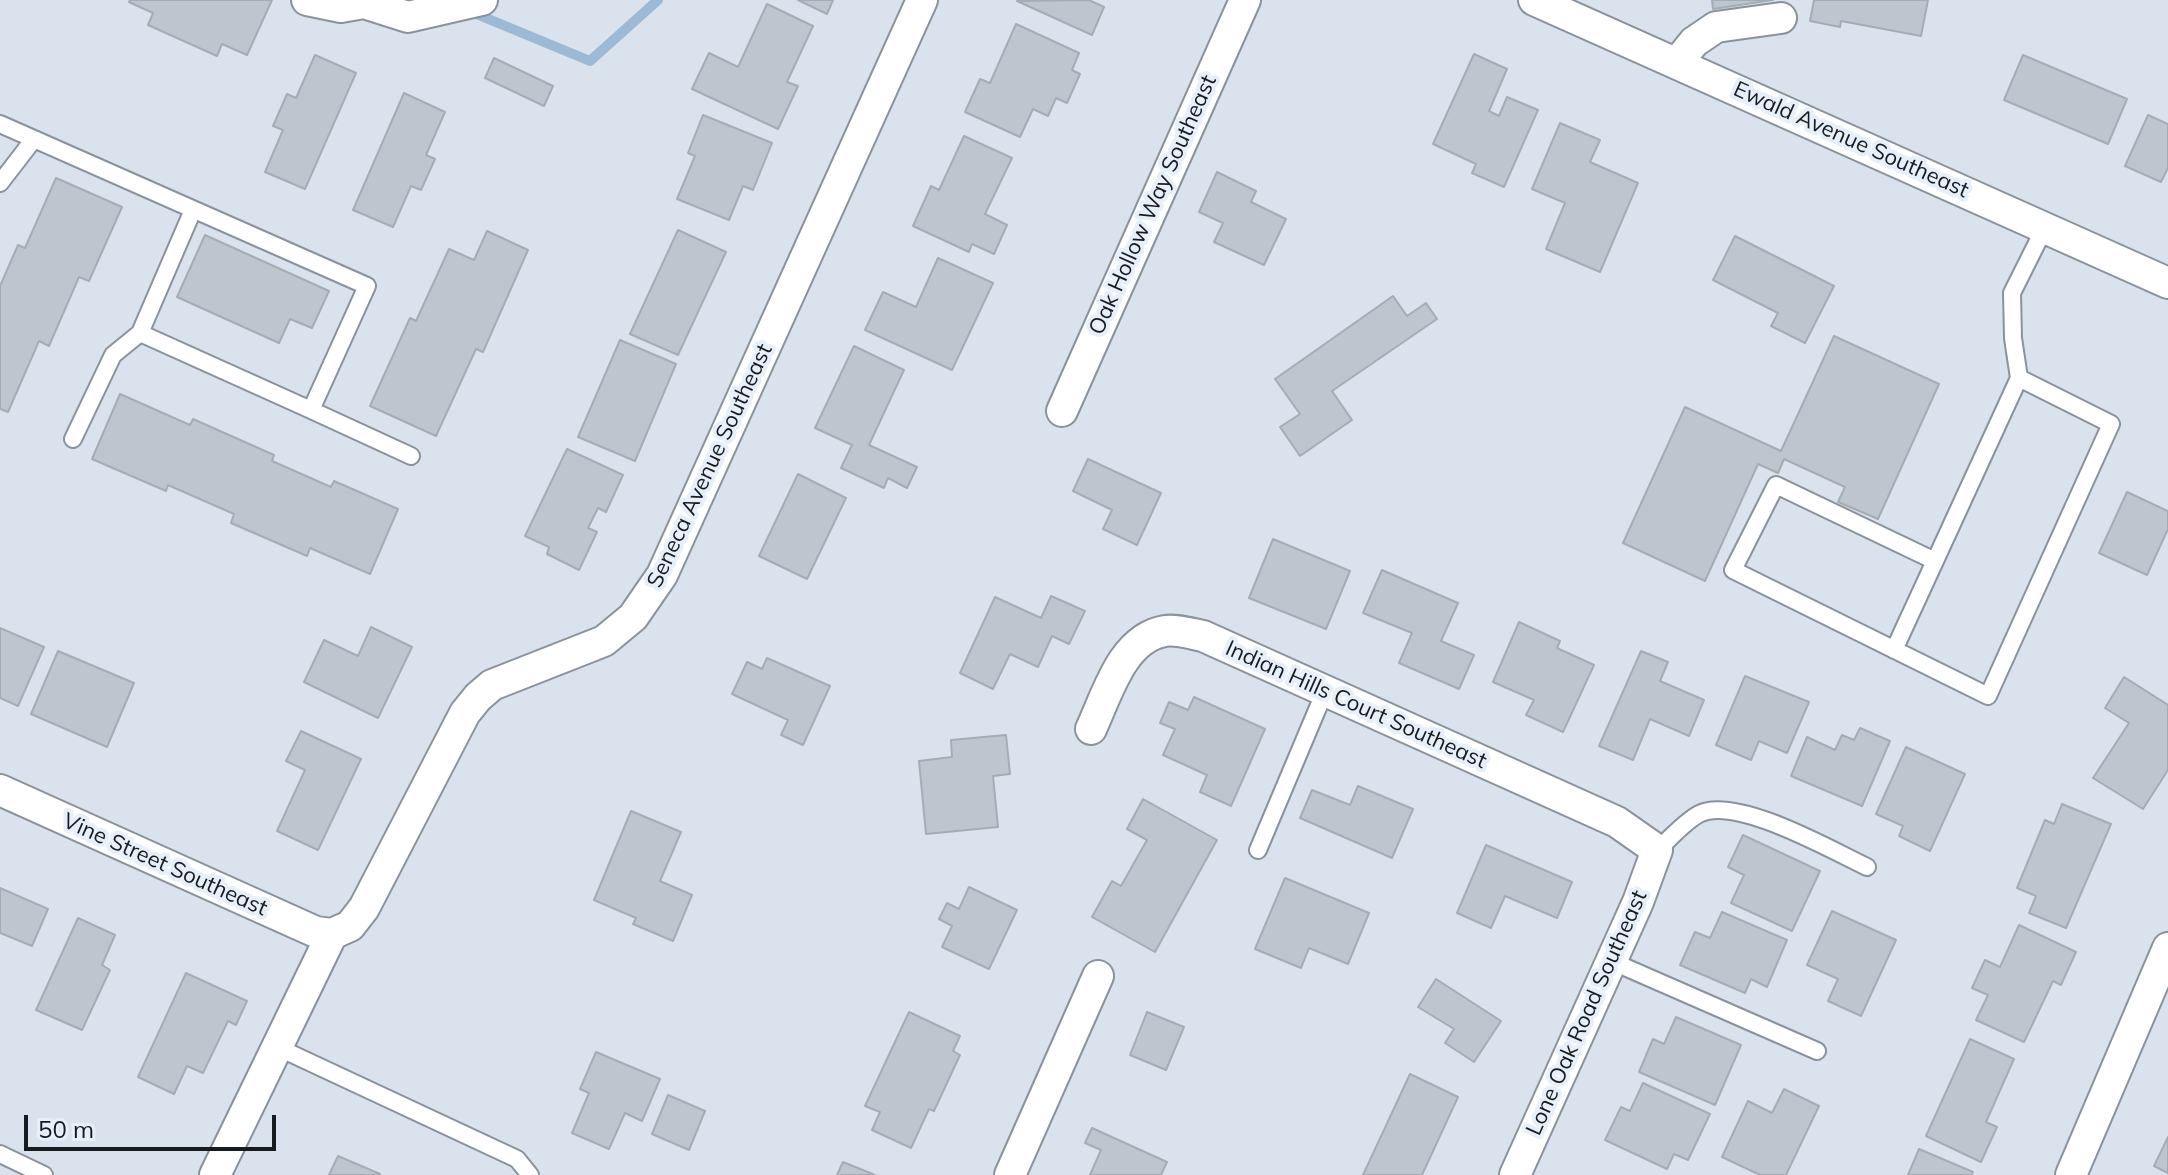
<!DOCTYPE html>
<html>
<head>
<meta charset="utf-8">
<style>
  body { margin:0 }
  #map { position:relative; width:2168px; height:1175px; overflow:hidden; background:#dae3ed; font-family:Mulish,sans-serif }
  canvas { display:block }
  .scale { position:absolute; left:24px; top:1115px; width:252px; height:36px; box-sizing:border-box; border:4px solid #171a1e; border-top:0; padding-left:10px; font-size:24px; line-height:28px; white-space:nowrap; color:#171a1e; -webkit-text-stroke:6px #e7f0fa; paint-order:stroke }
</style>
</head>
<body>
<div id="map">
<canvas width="2168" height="1175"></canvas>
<div class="scale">50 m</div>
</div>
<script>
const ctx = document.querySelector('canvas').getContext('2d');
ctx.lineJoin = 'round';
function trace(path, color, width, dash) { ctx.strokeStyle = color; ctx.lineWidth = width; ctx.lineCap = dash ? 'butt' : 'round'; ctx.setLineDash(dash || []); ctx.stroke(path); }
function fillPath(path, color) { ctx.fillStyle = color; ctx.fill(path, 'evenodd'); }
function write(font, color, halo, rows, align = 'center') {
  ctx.font = font + ' Mulish,sans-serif'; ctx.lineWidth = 8; ctx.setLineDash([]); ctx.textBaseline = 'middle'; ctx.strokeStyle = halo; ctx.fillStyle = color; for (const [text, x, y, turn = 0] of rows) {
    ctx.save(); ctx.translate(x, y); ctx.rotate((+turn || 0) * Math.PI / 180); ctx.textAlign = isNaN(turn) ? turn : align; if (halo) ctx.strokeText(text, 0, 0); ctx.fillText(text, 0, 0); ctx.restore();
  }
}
const stream = new Path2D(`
  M 469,11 L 590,61 L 658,0`);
const building = new Path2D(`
  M 130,0 L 272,0 L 247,55 L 222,44 L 217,56 L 148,25 L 153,13 L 129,2 Z
  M 798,0 L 833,0 L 827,14 Z
  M 1089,0 L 1104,7 L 1092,35 L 1017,1 Z
  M 1712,0 L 1773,0 L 1713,9 Z
  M 1814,0 L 1928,0 L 1921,36 L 1841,21 L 1840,27 L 1810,21 Z
  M 767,4 L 813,26 L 787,82 L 798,86 L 778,129 L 692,89 L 709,53 L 738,67 Z
  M 1016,24 L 1079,53 L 1072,70 L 1080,74 L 1067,103 L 1056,98 L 1048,116 L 1033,109 L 1020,137 L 965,112 L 980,79 L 990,83 Z
  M 1474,54 L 1507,69 L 1489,111 L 1499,116 L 1507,97 L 1538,110 L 1504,187 L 1472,173 L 1476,164 L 1433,144 Z
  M 315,55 L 356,73 L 305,189 L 265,172 L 283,130 L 273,126 L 287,94 L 296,98 Z
  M 2023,55 L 2127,99 L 2108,144 L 2004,100 Z
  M 494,58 L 553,86 L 544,106 L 485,78 Z
  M 404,93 L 445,112 L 426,155 L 435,159 L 421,190 L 411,186 L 393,227 L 353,210 Z
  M 703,115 L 772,143 L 753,190 L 743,186 L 729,220 L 677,199 L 695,156 L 688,153 Z
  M 2148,115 L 2168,124 L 2168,168 L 2161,182 L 2125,166 Z
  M 1560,123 L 1600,140 L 1590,162 L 1638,183 L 1600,272 L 1546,249 L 1565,203 L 1532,189 Z
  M 964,136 L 1012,158 L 985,214 L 1007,225 L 994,254 L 972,244 L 969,252 L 913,226 L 931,186 L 939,190 Z
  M 1217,172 L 1256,191 L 1251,202 L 1286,219 L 1264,265 L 1214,242 L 1223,223 L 1199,212 Z
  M 56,178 L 122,207 L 89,281 L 79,277 L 49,346 L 39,341 L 8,412 L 0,409 L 0,286 L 18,245 L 25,248 Z
  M 678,230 L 726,252 L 678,355 L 630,334 Z
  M 487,231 L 528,250 L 483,352 L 476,349 L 436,436 L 370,406 L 410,318 L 416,321 L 449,249 L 474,260 Z
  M 205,235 L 329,291 L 312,328 L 290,319 L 279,343 L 177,297 Z
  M 1735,236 L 1834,286 L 1805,343 L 1771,326 L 1778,313 L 1713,280 Z
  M 938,258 L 993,283 L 952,370 L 865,330 L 883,292 L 916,307 Z
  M 1393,296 L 1407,316 L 1426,303 L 1437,319 L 1332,391 L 1352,420 L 1300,456 L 1280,427 L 1300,414 L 1275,379 Z
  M 1834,336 L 1939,384 L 1878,519 L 1838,502 L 1845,487 L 1784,459 L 1778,473 L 1758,464 L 1705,581 L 1623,543 L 1685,407 L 1781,451 Z
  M 620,340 L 676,364 L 635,461 L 578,437 Z
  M 854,346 L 904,370 L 869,445 L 917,467 L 907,488 L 888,478 L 884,488 L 841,468 L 852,445 L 815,428 Z
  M 120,394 L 190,425 L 193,419 L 274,455 L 272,461 L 331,487 L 334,481 L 398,509 L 370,574 L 310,548 L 307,556 L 231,523 L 234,514 L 168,485 L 166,491 L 92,459 Z
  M 567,449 L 623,475 L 606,512 L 598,508 L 588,528 L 597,532 L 579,570 L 547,554 L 549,547 L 525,536 Z
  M 1088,459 L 1161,493 L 1137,545 L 1103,529 L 1112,510 L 1073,491 Z
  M 798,474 L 846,498 L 807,579 L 759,556 Z
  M 2127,492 L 2168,511 L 2168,529 L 2147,575 L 2099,553 Z
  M 1273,539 L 1350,571 L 1326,629 L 1249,598 Z
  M 1382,570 L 1458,603 L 1441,641 L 1474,655 L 1459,689 L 1399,663 L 1412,633 L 1363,613 Z
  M 1051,596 L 1085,611 L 1069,644 L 1052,636 L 1038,667 L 1010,654 L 993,689 L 960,673 L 995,597 L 1041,618 Z
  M 1519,622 L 1560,641 L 1557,648 L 1594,665 L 1563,732 L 1526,715 L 1534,700 L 1493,682 Z
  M 371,627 L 412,647 L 378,718 L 304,682 L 324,640 L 358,656 Z
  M 0,628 L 44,647 L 18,706 L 0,698 Z
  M 58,651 L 134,683 L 107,747 L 31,714 Z
  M 1641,651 L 1668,662 L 1660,681 L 1704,700 L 1689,736 L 1650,719 L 1633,760 L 1599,746 Z
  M 767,658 L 830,686 L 803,745 L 781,735 L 788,720 L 732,694 L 747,662 L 762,669 Z
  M 1745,676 L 1809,702 L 1787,753 L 1759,741 L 1751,760 L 1716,745 Z
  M 2124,677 L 2168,705 L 2168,770 L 2143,809 L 2093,778 L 2129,723 L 2105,708 Z
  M 1194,697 L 1265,729 L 1231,806 L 1200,792 L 1207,775 L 1163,755 L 1175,729 L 1160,723 L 1169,702 L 1188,710 Z
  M 1860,728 L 1890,741 L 1862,806 L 1791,776 L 1807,737 L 1835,750 L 1842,735 L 1854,740 Z
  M 301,731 L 361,759 L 318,850 L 277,831 L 305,770 L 286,761 Z
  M 1006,735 L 1010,774 L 993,776 L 998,827 L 926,834 L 919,761 L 952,757 L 951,740 Z
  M 1906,747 L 1965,774 L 1930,851 L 1899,836 L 1903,826 L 1876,814 Z
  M 1358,786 L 1413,809 L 1392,858 L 1300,818 L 1312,790 L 1350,805 Z
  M 1143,799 L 1217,840 L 1155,952 L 1092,917 L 1112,881 L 1121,886 L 1147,840 L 1127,829 Z
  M 2062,804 L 2111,824 L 2066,928 L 2029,913 L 2036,896 L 2017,888 L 2045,820 L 2054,824 Z
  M 631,811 L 681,832 L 660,881 L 692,895 L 673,941 L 633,924 L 636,918 L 594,900 Z
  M 1743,835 L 1820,871 L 1792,931 L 1731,903 L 1744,875 L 1728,867 Z
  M 1486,845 L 1572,882 L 1557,918 L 1505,896 L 1491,928 L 1457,913 Z
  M 1285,878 L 1369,913 L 1348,964 L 1309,948 L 1301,968 L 1255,949 Z
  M 969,887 L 1017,910 L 989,969 L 942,947 L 952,926 L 939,919 L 947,903 L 959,909 Z
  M 0,888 L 48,909 L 32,946 L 0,933 Z
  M 1832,911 L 1896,940 L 1861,1016 L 1828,1001 L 1838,979 L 1807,965 Z
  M 1722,912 L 1787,940 L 1767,987 L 1751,979 L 1745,993 L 1680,965 L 1695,932 L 1710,938 Z
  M 78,918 L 115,935 L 102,965 L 110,970 L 82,1030 L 36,1010 Z
  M 2019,925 L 2076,952 L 2061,985 L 2053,981 L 2024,1042 L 1976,1020 L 1988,995 L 1972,988 L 1985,960 L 2000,967 Z
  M 186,973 L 247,1001 L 236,1025 L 228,1021 L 203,1073 L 187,1066 L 174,1094 L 138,1077 Z
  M 1436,979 L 1501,1021 L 1474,1062 L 1445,1043 L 1454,1029 L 1418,1007 Z
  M 909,1012 L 960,1036 L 953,1051 L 960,1055 L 934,1111 L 929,1109 L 911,1148 L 872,1130 L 880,1112 L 865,1106 Z
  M 1147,1012 L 1184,1027 L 1166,1070 L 1130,1055 Z
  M 1676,1017 L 1741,1045 L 1715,1105 L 1639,1072 L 1653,1039 L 1664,1044 Z
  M 1970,1039 L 2014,1059 L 1986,1122 L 1997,1127 L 1981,1162 L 1926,1136 Z
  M 596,1052 L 660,1079 L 642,1121 L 625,1113 L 609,1149 L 572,1133 L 589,1093 L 580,1089 Z
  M 1410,1074 L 1458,1097 L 1422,1175 L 1363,1175 Z
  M 1643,1083 L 1710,1114 L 1688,1160 L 1674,1154 L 1667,1169 L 1605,1140 L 1621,1107 L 1630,1111 Z
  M 1784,1089 L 1819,1106 L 1786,1175 L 1760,1175 L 1722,1157 L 1748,1101 L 1772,1113 Z
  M 668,1095 L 705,1111 L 689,1150 L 652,1134 Z
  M 1092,1128 L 1167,1162 L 1161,1175 L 1090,1175 L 1101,1150 L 1085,1143 Z
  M 2168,1137 L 2168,1173 L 2154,1166 Z
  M 1919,1149 L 1973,1172 L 1971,1175 L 1908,1175 Z
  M 338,1156 L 380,1174 L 379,1175 L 329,1175 Z
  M 843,1162 L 875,1175 L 837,1175 Z`);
const service = new Path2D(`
  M 0,124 L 367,286 L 311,410 L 140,333 L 193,210
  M 0,183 L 34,139
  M 2019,378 L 2111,424 L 1988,696 L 1733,570 L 1776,485 L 1935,561 L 2019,378 L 2013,338 L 2012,293 L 2045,227
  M 311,410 L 411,456
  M 73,439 L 113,355 L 140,333
  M 1894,650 L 1935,561
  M 1258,850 L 1325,691
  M 1657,850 C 1670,839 1684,822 1699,814 C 1735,795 1831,850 1867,867
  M 1611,961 L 1817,1051
  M 277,1047 L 517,1159 L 530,1175
  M 0,1154 L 44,1175`);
const minor = new Path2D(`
  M 307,0 L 341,7 L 364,3 L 408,17 L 482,0
  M 1534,0 L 2168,283
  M 1677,63 L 1694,42 L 1716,27 L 1781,18
  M 1062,411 L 1245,0
  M 1091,729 C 1107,695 1122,638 1165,631 C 1176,629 1192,634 1203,636 L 1617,822 L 1657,850 L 1638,902 L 1515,1175
  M 0,790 L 298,924 L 316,932 L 332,934
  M 215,1175 L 332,934 L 350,926 L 364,908 L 465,713 L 478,697 L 492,685 L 604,641 L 633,617 L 662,575 L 922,0
  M 1010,1175 L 1098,976
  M 2071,1175 L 2168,948`);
const streetNames = [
  ["Ewald Avenue Southeast",1851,140,24],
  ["Oak Hollow Way Southeast",1153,205,-66],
  ["Seneca Avenue Southeast",710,466,-65],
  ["Indian Hills Court Southeast",1356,705,24],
  ["Vine Street Southeast",165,865,24],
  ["Lone Oak Road Southeast",1587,1013,-66]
];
trace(stream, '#9cb9d5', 10);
fillPath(building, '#bdc6cf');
trace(building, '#a4adb6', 2);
trace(service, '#8a929b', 20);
trace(minor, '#8a929b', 34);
trace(service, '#fff', 16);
trace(minor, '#fff', 30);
write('22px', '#171a1e', '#e7f0fa', streetNames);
</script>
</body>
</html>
